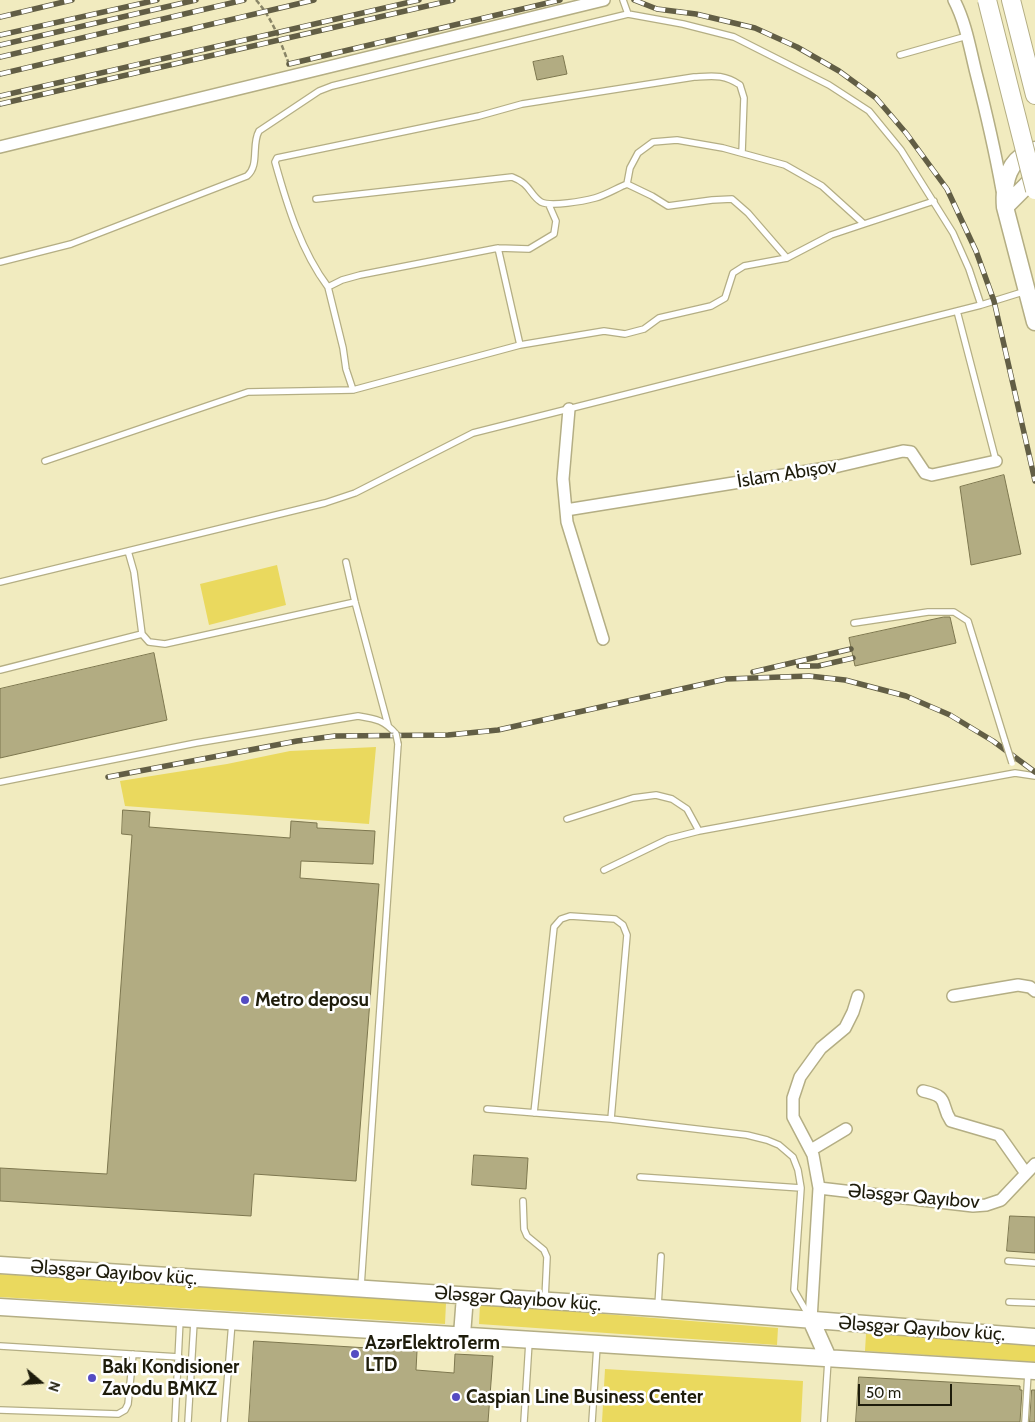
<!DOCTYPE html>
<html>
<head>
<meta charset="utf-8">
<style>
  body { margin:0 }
  #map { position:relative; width:1035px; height:1422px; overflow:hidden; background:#f1ebbf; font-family:Cabin,sans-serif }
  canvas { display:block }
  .north { position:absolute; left:15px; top:1357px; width:50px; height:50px; -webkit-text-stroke:4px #fff; paint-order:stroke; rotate:108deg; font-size:14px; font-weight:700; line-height:20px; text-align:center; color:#1e1c0b }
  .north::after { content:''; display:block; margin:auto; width:18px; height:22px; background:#1e1c0b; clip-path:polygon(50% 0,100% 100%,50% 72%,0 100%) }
  .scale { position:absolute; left:858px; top:1384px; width:94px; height:22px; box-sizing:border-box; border:2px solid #1e1c0b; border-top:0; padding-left:6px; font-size:15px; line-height:18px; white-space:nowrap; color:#1e1c0b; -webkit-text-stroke:4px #fff; paint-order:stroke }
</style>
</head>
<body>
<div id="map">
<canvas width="1035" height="1422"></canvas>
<div class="north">N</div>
<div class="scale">50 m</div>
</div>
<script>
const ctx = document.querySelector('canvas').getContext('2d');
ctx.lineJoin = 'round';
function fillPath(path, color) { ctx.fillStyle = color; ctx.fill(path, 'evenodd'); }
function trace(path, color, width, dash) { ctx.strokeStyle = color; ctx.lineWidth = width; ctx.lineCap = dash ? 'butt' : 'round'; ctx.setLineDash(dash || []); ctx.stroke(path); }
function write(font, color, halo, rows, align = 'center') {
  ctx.font = font + ' Cabin,sans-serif'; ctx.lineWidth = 5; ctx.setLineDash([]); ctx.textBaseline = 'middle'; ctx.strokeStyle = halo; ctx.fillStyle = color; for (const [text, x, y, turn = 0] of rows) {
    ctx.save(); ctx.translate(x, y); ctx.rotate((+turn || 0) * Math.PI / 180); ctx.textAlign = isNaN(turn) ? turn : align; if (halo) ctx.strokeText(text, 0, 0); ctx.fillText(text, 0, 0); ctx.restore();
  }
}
const green = new Path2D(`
  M 277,565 L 286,605 L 209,625 L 200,584 Z
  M 376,747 L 369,824 L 125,806 L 120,781 L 227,764 L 290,751 Z
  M 0,1274 L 446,1303 L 445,1324 L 0,1297 Z
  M 480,1304 L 778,1328 L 777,1345 L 479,1324 Z
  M 866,1334 L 1035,1344 L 1035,1362 L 865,1351 Z
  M 605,1369 L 803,1381 L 801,1422 L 602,1422 Z`);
const building = new Path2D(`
  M 563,56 L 567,74 L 537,80 L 533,62 Z
  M 1004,475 L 1021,554 L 971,565 L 960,487 Z
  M 944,617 L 950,617 L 956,643 L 855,666 L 849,638 Z
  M 154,653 L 167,720 L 0,758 L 0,689 Z
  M 123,810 L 150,812 L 149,827 L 290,838 L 291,821 L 317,823 L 317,828 L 375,831 L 373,864 L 301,861 L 300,878 L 379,884 L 356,1181 L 254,1174 L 251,1216 L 0,1201 L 0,1168 L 107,1174 L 132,835 L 122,834 Z
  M 474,1155 L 528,1158 L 526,1189 L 472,1185 Z
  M 1010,1216 L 1035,1217 L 1035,1253 L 1007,1251 Z
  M 254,1341 L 417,1351 L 416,1370 L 454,1373 L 455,1354 L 493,1356 L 488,1422 L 249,1422 Z
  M 859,1377 L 1020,1386 L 1020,1390 L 1022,1390 L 1020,1422 L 856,1422 Z
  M 1032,1390 L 1035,1390 L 1035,1422 L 1030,1422 Z`);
const path = new Path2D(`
  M 256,0 C 273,19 280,41 289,64`);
const lane = new Path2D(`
  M 623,0 L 628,14
  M 900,55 L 967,36
  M 627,184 L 630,168 L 638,153 L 653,142 L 677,140 L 723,148 L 785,165 L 822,186 L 864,224 L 934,201
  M 316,199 L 512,177 C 531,184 529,194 541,202 C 551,207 584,201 595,198 C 606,195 617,188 627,184 L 652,196 L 668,206 L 712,200 L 732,199 L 748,213 L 787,258
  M 498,248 L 520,345
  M 0,262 L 71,244 L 247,176 C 260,165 251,145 259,131 L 319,91 L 332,86 L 628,14 L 683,24 L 734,37 L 829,85 L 869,111 L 901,150 L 953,233 L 969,269 L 981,305
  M 328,287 C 301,251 287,205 275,162 L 277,158 L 479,116 L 522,104 L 694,77 C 713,76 724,74 740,85 L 744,98 L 742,153
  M 957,311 L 996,461
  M 353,390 L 520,345 L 604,331 L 625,334 L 644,329 L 659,318 L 711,306 L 725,298 L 733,273 L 744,266 L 787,258 L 831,235 L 864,224
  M 45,461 L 248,392 L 353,390 L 346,369 L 343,348 L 328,287 L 342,280 L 360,275 L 498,248 L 529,249 L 554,234 L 556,221 L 549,205
  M 128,551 L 134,572 L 142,634 L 149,642 L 165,644 L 355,602
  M 346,562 L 355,602 L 388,725
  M 0,582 L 325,503 L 355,493 L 473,433 L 981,305 L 1026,291
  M 854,623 L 928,612 L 954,612 L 968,621 L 1005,741
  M 0,670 L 142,634
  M 0,782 L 196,743 L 358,716 C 376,719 384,720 396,734
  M 567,819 L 633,798 L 656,795 L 672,799 L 687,809 L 699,831
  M 604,870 L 668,839 L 699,831 L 1015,773 L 1035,776
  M 487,1109 L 611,1119 L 747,1135 L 767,1140 L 779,1145 L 793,1157 L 798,1170 L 801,1188 L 794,1290 L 809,1316
  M 534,1113 L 554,927 L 561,919 L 570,916 L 615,919 L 623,925 L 627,935 L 611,1119
  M 640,1177 L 801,1188
  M 523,1201 L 524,1229 L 527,1236 L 544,1250 L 547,1257 L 545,1299
  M 1008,1261 L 1035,1263
  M 361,1286 L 398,744
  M 1009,1302 L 1035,1303
  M 658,1306 L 661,1256
  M 0,1346 L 179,1357
  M 0,1410 L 118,1414 L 125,1410 L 128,1404 L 133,1354
  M 175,1422 L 180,1319
  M 188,1422 L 194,1322
  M 224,1422 L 232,1322
  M 524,1422 L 529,1342
  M 592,1422 L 597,1346
  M 824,1422 L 828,1360
  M 1025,1422 L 1028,1373`);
const street = new Path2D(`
  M 954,0 C 966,23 970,49 976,73 C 986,112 995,151 1002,190
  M 0,147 L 604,0
  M 569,409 L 563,479 L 567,522 L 603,639
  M 566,510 L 839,466 L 903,451 L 911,452 L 925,473 L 932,475 L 996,461
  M 953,996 L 1018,985 L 1030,987 L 1035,991
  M 923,1091 C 951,1097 939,1103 951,1121 L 999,1135 L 1025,1172
  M 811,1150 L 846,1129
  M 819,1188 L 813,1155 L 793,1117 L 793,1098 L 800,1077 L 821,1048 L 845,1028 L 853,1012 L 858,996
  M 811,1320 L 819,1188 L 973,1206 L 986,1205 L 1001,1200 L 1035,1164`);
const secondary = new Path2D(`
  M 1035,150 C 1008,158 1003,182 1005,207 L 1035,322
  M 1005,207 L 1029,183 L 1035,179
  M 0,1265 L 658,1308 L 1035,1337
  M 0,1307 L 1035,1371
  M 811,1320 L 828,1358
  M 462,1335 L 465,1296`);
const primary = new Path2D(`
  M 1011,0 L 1035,95`);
const rail = new Path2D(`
  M 634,0 L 657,9 L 696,14 L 755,28 L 797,47 L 839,71 L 876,98 L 906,133 L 947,189 L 976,251 L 994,301 L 1035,481
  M 0,17 L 72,0
  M 0,35 L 157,0
  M 0,45 L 196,0
  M 0,57 L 244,0
  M 289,64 L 560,0
  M 0,74 L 314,0
  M 0,96 L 419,0
  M 0,104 L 453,0
  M 799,666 L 818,666 L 853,658
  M 753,672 L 851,649
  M 108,777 L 297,741 L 335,736 L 448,735 L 498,730 L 726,679 L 809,676 L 845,680 L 906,696 L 950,715 L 993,741 L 1035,772`);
const laneBridge = new Path2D(`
  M 396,734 L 398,744
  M 1005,741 L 1012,763`);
const primaryBridge = new Path2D(`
  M 987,0 L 1035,190`);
const markers = [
  [245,1000,5,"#544bc2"],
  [355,1354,5,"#544bc2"],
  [92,1378,5,"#544bc2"],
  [456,1397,5,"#544bc2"]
];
const streetNames = [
  ["İslam Abışov",787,474,-9],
  ["Ələsgər Qayıbov",914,1197,5],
  ["Ələsgər Qayıbov küç.",114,1273,4],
  ["Ələsgər Qayıbov küç.",518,1299,4],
  ["Ələsgər Qayıbov küç.",922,1329,4]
];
const poiNames = [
  ["Metro deposu",255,1000],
  ["AzərElektroTerm",365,1343],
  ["LTD",365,1365],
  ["Bakı Kondisioner",102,1367],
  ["Zavodu BMKZ",102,1389],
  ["Caspian Line Business Center",466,1397]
];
fillPath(green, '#ead95e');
fillPath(building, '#b2ac82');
trace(building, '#7d774f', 1);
trace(lane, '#b4ae84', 8);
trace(street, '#b4ae84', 14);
trace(secondary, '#b4ae84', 19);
trace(primary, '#b4ae84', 20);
trace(path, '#898567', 2.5, [5, 2.5]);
trace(lane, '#fff', 5.5);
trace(street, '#fff', 11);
trace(secondary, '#fff', 16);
trace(primary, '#fff', 18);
trace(rail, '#625e45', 5.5);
trace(rail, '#fff', 4, [11]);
trace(laneBridge, '#b4ae84', 8, []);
trace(primaryBridge, '#b4ae84', 20, []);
trace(laneBridge, '#fff', 5.5);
trace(primaryBridge, '#fff', 18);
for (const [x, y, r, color] of markers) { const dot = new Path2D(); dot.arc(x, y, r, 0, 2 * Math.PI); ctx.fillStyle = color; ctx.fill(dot); trace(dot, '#fff', 2); }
write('19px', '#1e1c0b', '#fff', streetNames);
write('bold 19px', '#1e1c0b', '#fff', poiNames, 'left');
</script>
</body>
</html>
